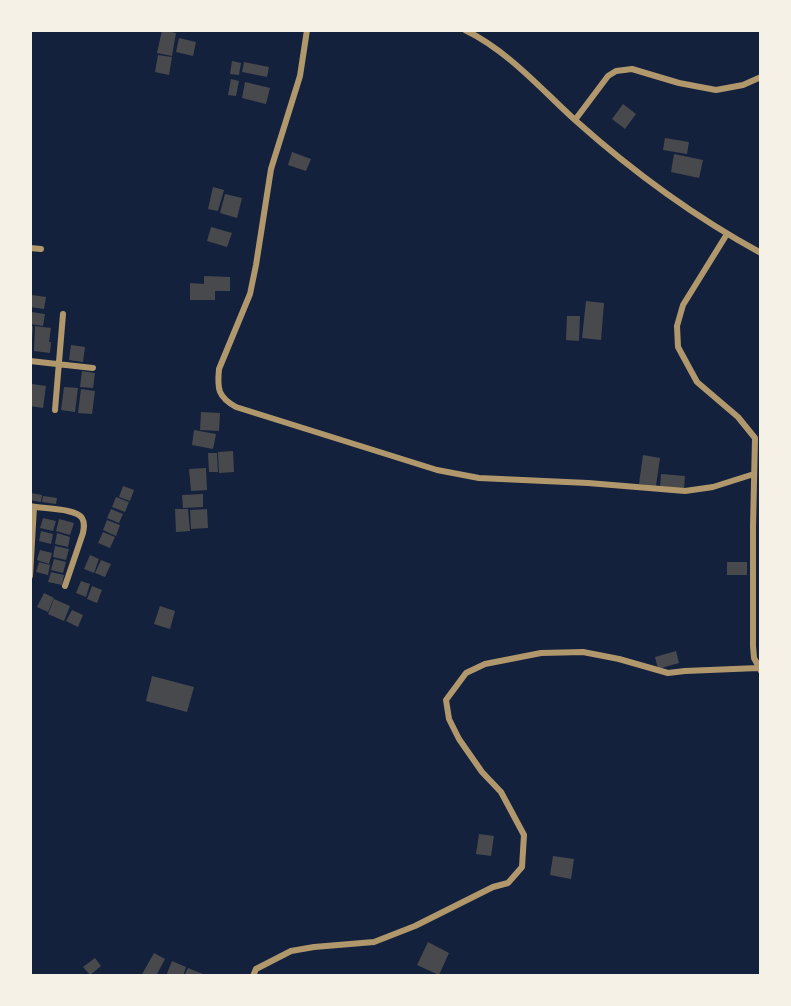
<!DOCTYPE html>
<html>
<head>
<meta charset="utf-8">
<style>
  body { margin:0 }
  #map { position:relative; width:791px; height:1006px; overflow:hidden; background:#14213d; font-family:"Roboto Serif",serif }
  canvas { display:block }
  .frame { position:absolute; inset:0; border:32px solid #f6f1e7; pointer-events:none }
</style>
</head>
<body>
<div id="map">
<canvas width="791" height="1006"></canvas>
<div class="frame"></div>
</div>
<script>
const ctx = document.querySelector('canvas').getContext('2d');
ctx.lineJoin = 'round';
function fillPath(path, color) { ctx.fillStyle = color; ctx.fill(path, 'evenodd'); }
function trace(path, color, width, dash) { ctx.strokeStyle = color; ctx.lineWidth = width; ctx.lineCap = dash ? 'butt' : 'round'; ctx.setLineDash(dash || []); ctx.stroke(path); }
const building = new Path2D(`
  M 162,30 L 176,33 L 172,56 L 157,53 Z
  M 179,38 L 196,42 L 193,56 L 176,52 Z
  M 158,55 L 172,57 L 169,75 L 155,72 Z
  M 232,61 L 241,63 L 239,75 L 230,74 Z
  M 244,62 L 269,67 L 267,77 L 242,72 Z
  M 231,79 L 239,81 L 236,96 L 228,95 Z
  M 245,82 L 270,88 L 266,104 L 242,98 Z
  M 623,104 L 636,114 L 625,129 L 612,119 Z
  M 665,138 L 689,142 L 687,154 L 663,150 Z
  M 292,152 L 311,159 L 306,171 L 288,165 Z
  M 674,154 L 703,160 L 699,178 L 671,172 Z
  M 213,187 L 224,190 L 218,211 L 208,209 Z
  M 225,194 L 242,198 L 237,218 L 220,213 Z
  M 211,227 L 232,233 L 227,247 L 207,241 Z
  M 204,276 L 230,277 L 230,291 L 215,291 L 215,300 L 190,300 L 190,283 L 204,284 Z
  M 32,295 L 46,297 L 44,309 L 30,307 Z
  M 586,301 L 604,303 L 601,340 L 582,338 Z
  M 31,312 L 45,314 L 43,326 L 30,324 Z
  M 567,316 L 580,316 L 579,341 L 566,340 Z
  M 30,326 L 33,326 L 31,353 L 30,352 Z
  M 35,326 L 51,328 L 49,342 L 51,342 L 50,353 L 34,351 Z
  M 71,345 L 85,347 L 83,362 L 69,360 Z
  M 82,371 L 95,373 L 93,388 L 80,387 Z
  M 32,384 L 46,386 L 43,408 L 30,406 Z
  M 64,387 L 78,388 L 75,412 L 61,410 Z
  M 81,389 L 95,391 L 92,414 L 78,413 Z
  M 201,412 L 220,413 L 219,431 L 200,430 Z
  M 194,430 L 216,434 L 213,449 L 192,445 Z
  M 233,451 L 234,472 L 219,473 L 218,452 Z
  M 208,453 L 217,453 L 218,472 L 209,472 Z
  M 643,455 L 660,458 L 656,486 L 639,484 Z
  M 206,468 L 207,490 L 191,491 L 189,469 Z
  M 661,474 L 685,476 L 684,489 L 660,487 Z
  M 123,486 L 134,490 L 130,501 L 119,497 Z
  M 31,493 L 42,495 L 41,502 L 30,500 Z
  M 203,494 L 203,507 L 183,508 L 182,495 Z
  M 43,496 L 57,498 L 56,504 L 42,502 Z
  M 116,497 L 129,502 L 125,512 L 112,507 Z
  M 111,509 L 123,514 L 119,523 L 107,518 Z
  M 175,509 L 188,509 L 190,531 L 176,532 Z
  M 207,509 L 208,528 L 191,529 L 190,510 Z
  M 43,518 L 56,521 L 53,531 L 40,528 Z
  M 59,519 L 74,523 L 70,535 L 56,531 Z
  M 107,520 L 120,525 L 116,536 L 103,530 Z
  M 41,531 L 53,534 L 51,544 L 39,541 Z
  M 103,532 L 115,537 L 110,548 L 98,543 Z
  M 57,533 L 70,537 L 68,547 L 55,544 Z
  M 55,546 L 69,549 L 66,560 L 53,557 Z
  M 40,550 L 52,553 L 49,564 L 37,560 Z
  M 90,555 L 99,559 L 94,573 L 84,569 Z
  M 54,559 L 66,562 L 63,573 L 51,570 Z
  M 101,560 L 111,564 L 105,577 L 95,573 Z
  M 39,562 L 50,565 L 48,575 L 36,572 Z
  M 727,562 L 747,562 L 747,575 L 727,575 Z
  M 51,572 L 64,575 L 62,585 L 48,582 Z
  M 81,581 L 90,584 L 86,597 L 76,593 Z
  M 92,586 L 102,590 L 97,603 L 87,599 Z
  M 44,593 L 54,598 L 48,612 L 37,607 Z
  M 54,599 L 70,606 L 64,621 L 48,614 Z
  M 160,606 L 175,611 L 170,629 L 154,624 Z
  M 72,610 L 83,615 L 78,627 L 66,621 Z
  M 676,651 L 679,663 L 658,669 L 655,657 Z
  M 152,676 L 194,687 L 187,712 L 146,701 Z
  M 479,834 L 494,836 L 491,856 L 476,854 Z
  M 553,856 L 574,859 L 571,879 L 550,875 Z
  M 428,942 L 449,953 L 439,975 L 417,965 Z
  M 154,953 L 165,959 L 156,976 L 141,976 Z
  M 95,958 L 101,966 L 90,975 L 83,967 Z
  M 172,961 L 186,967 L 183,976 L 166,976 Z
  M 188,968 L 208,976 L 184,976 Z`);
const minor = new Path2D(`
  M 307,30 L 300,76 L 271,169 L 256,265 L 250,294 L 219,369 C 217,389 218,397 236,407 L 437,470 L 479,478 L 588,483 L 685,491 L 713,487 L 754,474
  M 465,30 C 508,51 540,88 575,120 C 632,171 693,216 761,253
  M 575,120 L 608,76 L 616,71 L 632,69 L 679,83 L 716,90 L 743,85 L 761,77
  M 727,234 L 683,305 L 677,326 L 678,347 L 697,382 L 738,417 L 755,438 L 753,527 L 753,646 L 754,658 L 761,671
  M 30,248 L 41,249
  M 30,361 L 93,368
  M 55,410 L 63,314
  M 30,506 C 42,509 76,508 82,518 C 85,523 84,528 83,533 L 65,586
  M 30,576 L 34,507
  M 253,976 L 256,969 L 291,951 L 314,947 L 374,942 L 415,926 L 493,887 L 508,883 L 522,867 L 524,835 L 501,792 L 482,772 L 459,739 L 449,719 L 446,700 L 466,673 L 485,664 L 541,653 L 583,652 L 619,659 L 668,673 L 685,671 L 758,668`);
fillPath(building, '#48494c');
trace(minor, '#b1986c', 6);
</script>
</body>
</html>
